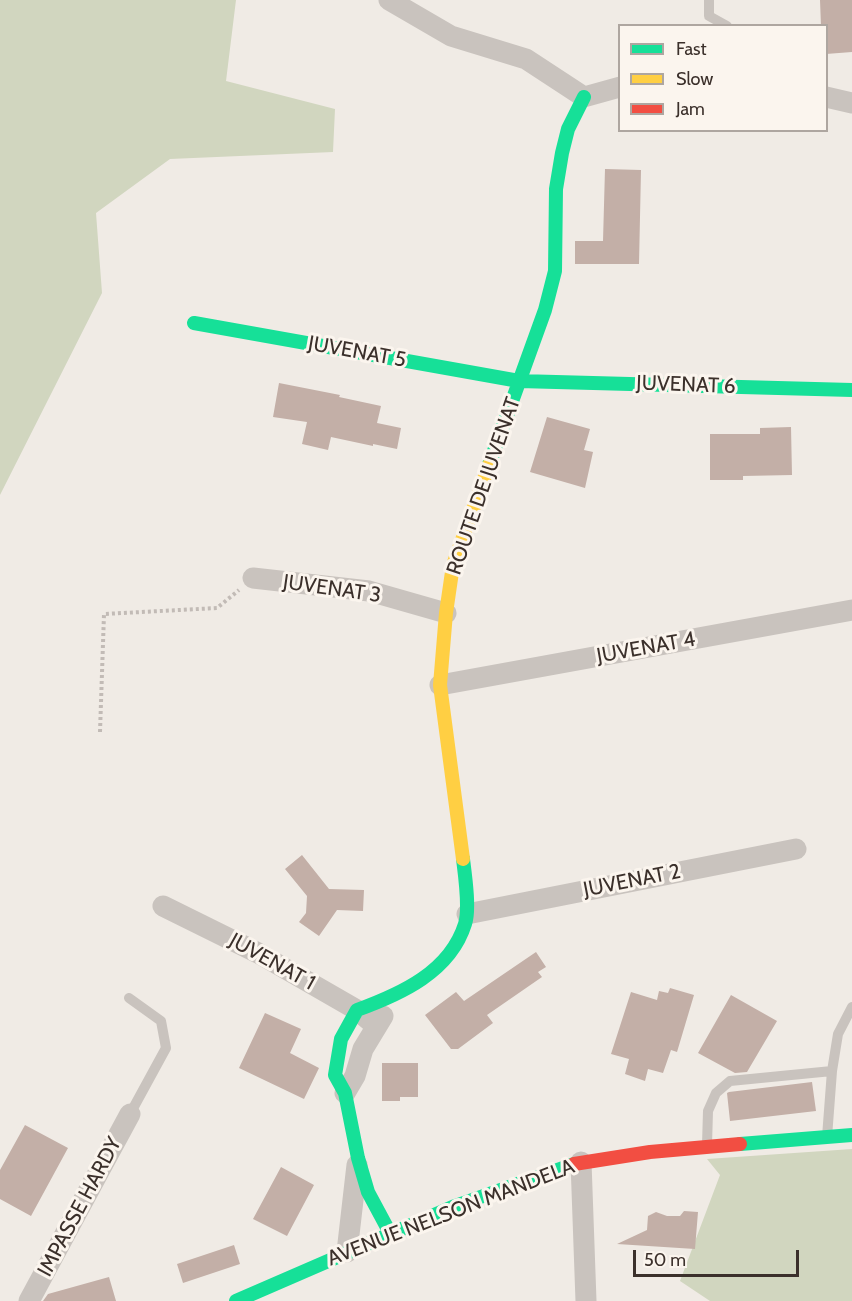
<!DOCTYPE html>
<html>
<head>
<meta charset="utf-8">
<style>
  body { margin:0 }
  #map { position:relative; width:852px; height:1301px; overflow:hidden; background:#f0ebe5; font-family:Cabin,sans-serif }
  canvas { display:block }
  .legend { position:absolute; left:618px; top:24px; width:210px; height:108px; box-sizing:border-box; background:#fbf5ee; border:2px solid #aea6a0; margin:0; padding:8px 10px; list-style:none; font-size:18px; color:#3b302b }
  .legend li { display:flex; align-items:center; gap:12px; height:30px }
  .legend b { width:30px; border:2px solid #aea6a0 }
  .scale { position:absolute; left:633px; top:1250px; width:166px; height:27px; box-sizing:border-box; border:3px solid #3b302b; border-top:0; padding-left:8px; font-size:18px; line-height:21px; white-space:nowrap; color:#3b302b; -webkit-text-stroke:4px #fbf5ee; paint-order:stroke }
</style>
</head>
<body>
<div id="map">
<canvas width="852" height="1301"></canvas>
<ul class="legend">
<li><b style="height:8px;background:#16e098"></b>Fast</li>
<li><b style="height:8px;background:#ffcf43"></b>Slow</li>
<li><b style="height:8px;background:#f24e42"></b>Jam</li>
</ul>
<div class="scale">50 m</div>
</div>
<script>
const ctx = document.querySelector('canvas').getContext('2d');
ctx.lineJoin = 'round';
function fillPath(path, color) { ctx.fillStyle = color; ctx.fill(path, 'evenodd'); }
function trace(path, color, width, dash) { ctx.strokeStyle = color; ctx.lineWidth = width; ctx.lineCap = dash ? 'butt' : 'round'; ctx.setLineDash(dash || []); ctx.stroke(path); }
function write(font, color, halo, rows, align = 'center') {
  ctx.font = font + ' Cabin,sans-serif'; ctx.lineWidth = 6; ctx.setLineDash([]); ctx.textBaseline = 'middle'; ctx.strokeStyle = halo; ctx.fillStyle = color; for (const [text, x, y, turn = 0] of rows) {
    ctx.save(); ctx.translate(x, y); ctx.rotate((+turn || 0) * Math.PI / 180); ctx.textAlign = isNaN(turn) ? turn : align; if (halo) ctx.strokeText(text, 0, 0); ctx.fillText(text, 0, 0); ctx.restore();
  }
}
const green = new Path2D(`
  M 0,0 L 236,0 L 226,81 L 335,109 L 333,152 L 170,159 L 96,213 L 102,293 L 0,495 Z
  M 852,1149 L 852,1301 L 710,1301 L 680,1281 L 720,1175 L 707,1159 Z`);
const building = new Path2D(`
  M 820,0 L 852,0 L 852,52 L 826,54 L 826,26 L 821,26 Z
  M 605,169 L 641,170 L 639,264 L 575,264 L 575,241 L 603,241 Z
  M 279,383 L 340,395 L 339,397 L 381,406 L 377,423 L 401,428 L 397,449 L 373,444 L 373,446 L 331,437 L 328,450 L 302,444 L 307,422 L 273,417 Z
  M 547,417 L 590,429 L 584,450 L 593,452 L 585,488 L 530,472 Z
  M 791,427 L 792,475 L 743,476 L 743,480 L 710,480 L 710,434 L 760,434 L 760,428 Z
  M 302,855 L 329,889 L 364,890 L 363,911 L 337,910 L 319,936 L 299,922 L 306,913 L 307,896 L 285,869 Z
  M 536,952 L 546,967 L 538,972 L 542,977 L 487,1015 L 493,1023 L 458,1049 L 451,1049 L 425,1015 L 456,992 L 464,1001 Z
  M 670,988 L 694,995 L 677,1052 L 671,1050 L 663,1073 L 648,1069 L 645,1081 L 625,1074 L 629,1059 L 611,1054 L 631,992 L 657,1000 L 659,991 L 668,993 Z
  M 731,995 L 777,1021 L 747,1072 L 735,1073 L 698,1053 Z
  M 265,1013 L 301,1029 L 290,1053 L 319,1068 L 304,1099 L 239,1068 Z
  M 382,1063 L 418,1063 L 418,1097 L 400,1097 L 400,1101 L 382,1101 Z
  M 812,1082 L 816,1111 L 730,1121 L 727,1093 L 729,1092 Z
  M 25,1125 L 68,1148 L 31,1216 L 0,1199 L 0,1170 Z
  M 281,1167 L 314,1185 L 287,1236 L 253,1219 Z
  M 684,1211 L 698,1212 L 695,1249 L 617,1244 L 647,1230 L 648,1216 L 656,1212 L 667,1216 L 680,1216 Z
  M 234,1245 L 240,1264 L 183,1283 L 177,1264 Z
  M 109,1277 L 116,1301 L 43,1301 L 48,1294 Z`);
const path = new Path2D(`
  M 100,732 L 104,614 L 217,608 L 239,590`);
const lane = new Path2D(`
  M 709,0 L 709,16 L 727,26
  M 129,998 L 161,1021 L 166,1048 L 130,1114
  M 827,1137 L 832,1071 L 838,1034 L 852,1007
  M 707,1145 L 708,1111 L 716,1093 L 730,1081 L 832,1071`);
const street = new Path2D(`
  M 389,0 L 451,36 L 526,59 L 584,97 L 620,87
  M 826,97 L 852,103
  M 253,578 L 369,591 L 446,613
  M 440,685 L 852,610
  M 163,906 L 258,953 L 357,1010 L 376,1026
  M 467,914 L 796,849
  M 345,1093 L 355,1076 L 363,1049 L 383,1016
  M 581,1162 L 586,1301
  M 347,1252 L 357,1165
  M 29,1301 L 130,1114`);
const fast = new Path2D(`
  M 194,323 L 519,381 L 852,390
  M 489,465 L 545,310 L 555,271 L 556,189 L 562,153 L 568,129 L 584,97
  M 740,1144 L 852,1135
  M 390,1233 L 368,1192 L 358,1158 L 345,1093 L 335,1075 L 341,1039 L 357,1010 C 401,994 450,972 465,924 C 470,909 465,875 463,859
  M 236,1301 L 455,1206 L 574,1164`);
const slow = new Path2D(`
  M 463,859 L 440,685 L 446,613 L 453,565 L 489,465`);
const jam = new Path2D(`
  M 574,1164 L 650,1152 L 740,1144`);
const streetNames = [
  ["JUVENAT 5",357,352,10],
  ["JUVENAT 6",686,385,2],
  ["ROUTE DE JUVENAT",484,486,-71],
  ["JUVENAT 3",332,589,8],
  ["JUVENAT 4",646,648,-10],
  ["JUVENAT 2",632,881,-11],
  ["JUVENAT 1",272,962,29],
  ["IMPASSE HARDY",80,1207,-62],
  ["AVENUE NELSON MANDELA",451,1213,-21]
];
fillPath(green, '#d1d6bf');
fillPath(building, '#c3afa7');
trace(path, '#c2bbb6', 4, [3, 3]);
trace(lane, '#c9c3be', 10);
trace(street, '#c9c3be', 21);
trace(fast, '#16e098', 14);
trace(slow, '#ffcf43', 14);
trace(jam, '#f24e42', 14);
write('21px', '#3b302b', '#fbf5ee', streetNames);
</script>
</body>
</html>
